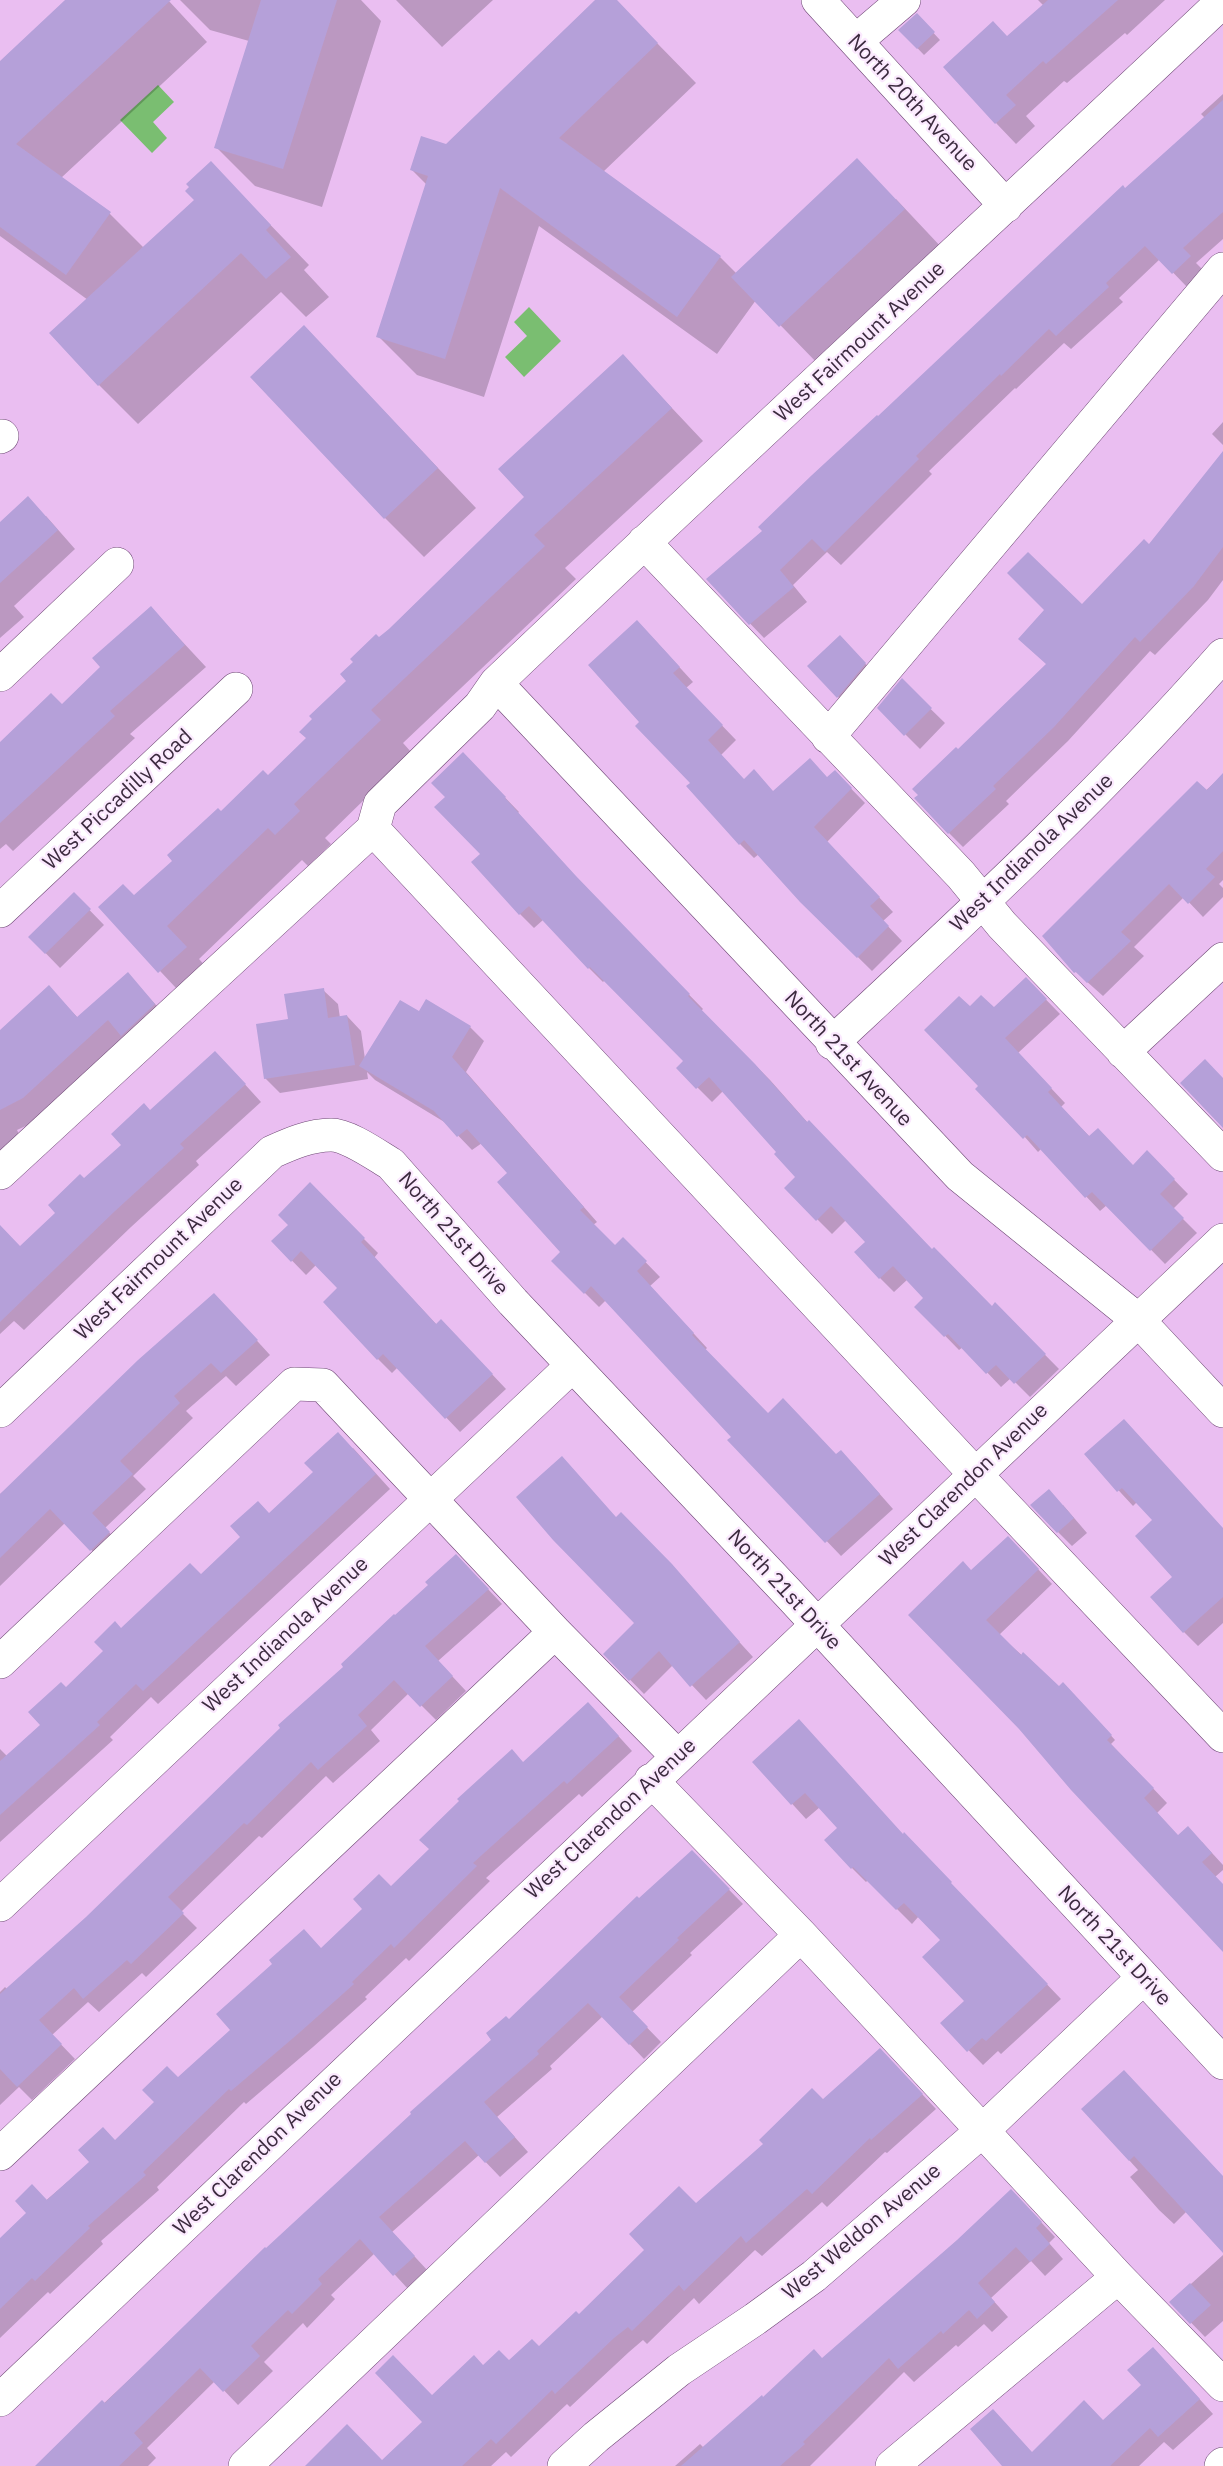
<!DOCTYPE html>
<html>
<head>
<meta charset="utf-8">
<style>
  body { margin:0 }
  canvas { display:block; background:#eabef1 }
</style>
</head>
<body>
<canvas width="1223" height="2466"></canvas>
<script>
const ctx = document.querySelector('canvas').getContext('2d');
ctx.lineJoin = 'round';
function fillPath(path, color) { ctx.fillStyle = color; ctx.fill(path, 'evenodd'); }
function trace(path, color, width, dash) { ctx.strokeStyle = color; ctx.lineWidth = width; ctx.lineCap = dash ? 'butt' : 'round'; ctx.setLineDash(dash || []); ctx.stroke(path); }
function write(font, color, halo, rows, align = 'center') {
  ctx.font = font + ' "IBM Plex Sans",sans-serif'; ctx.lineWidth = 4.5; ctx.setLineDash([]); ctx.textBaseline = 'middle'; ctx.strokeStyle = halo; ctx.fillStyle = color; for (const [text, x, y, turn = 0] of rows) {
    ctx.save(); ctx.translate(x, y); ctx.rotate((+turn || 0) * Math.PI / 180); ctx.textAlign = isNaN(turn) ? turn : align; if (halo) ctx.strokeText(text, 0, 0); ctx.fillText(text, 0, 0); ctx.restore();
  }
}
const water = new Path2D(`
  M 158,85 L 174,102 L 153,122 L 167,138 L 152,153 L 120,120 Z
  M 529,307 L 561,341 L 524,377 L 505,357 L 527,336 L 514,322 Z`);
const shadow = new Path2D(`
  M 67,0 L 168,0 L 207,42 L 61,178 L 110,214 L 144,248 L 196,200 L 191,187 L 211,163 L 309,265 L 304,270 L 329,297 L 306,317 L 281,292 L 138,424 L 99,385 L 88,300 L 0,236 L 0,63 Z
  M 180,0 L 361,0 L 381,21 L 322,207 L 255,186 L 216,147 L 249,41 L 210,30 Z
  M 396,0 L 493,0 L 442,47 Z
  M 598,0 L 615,0 L 696,83 L 603,172 L 720,257 L 737,274 L 896,199 L 943,249 L 819,365 L 756,300 L 717,354 L 539,226 L 484,397 L 417,375 L 378,336 L 427,185 L 412,170 L 446,145 Z
  M 1038,0 L 1165,0 L 1127,35 L 1125,33 L 1067,83 L 1064,81 L 1026,116 L 1035,126 L 1016,144 L 996,123 L 1007,38 L 1044,6 Z
  M 917,15 L 940,40 L 924,55 L 900,30 Z
  M 1223,94 L 1223,239 L 1196,263 L 1204,271 L 1187,287 L 1160,259 L 1119,298 L 1123,302 L 1071,349 L 1064,343 L 1016,389 L 1015,388 L 929,471 L 932,474 L 841,565 L 827,552 L 793,585 L 807,602 L 764,638 L 708,580 L 764,531 L 878,418 L 1205,118 L 1201,114 Z
  M 304,327 L 476,508 L 424,557 L 385,518 Z
  M 623,356 L 703,441 L 565,568 L 576,579 L 403,743 L 412,753 L 325,838 L 331,844 L 308,866 L 302,860 L 199,959 L 218,980 L 191,1004 L 100,907 L 134,897 L 174,861 L 221,813 L 268,777 L 308,739 L 379,639 L 526,498 Z
  M 1223,422 L 1223,445 L 1212,434 Z
  M 1223,454 L 1223,580 L 1208,600 L 1155,655 L 1150,651 L 1068,741 L 1006,801 L 1009,804 L 963,847 L 949,833 L 958,751 L 1048,665 L 1082,607 L 1149,546 Z
  M 46,516 L 75,549 L 14,606 L 24,617 L 0,638 L 0,524 Z
  M 151,608 L 206,667 L 130,734 L 135,738 L 13,851 L 6,844 L 0,849 L 0,744 L 62,706 L 102,667 Z
  M 651,636 L 693,682 L 686,688 L 736,740 L 721,755 L 744,780 L 774,792 L 827,778 L 835,772 L 865,803 L 827,842 L 893,912 L 883,921 L 902,941 L 872,971 L 801,901 L 759,854 L 754,858 L 740,844 L 641,722 Z
  M 854,652 L 879,678 L 852,711 L 838,697 Z
  M 902,681 L 945,723 L 920,749 L 879,708 Z
  M 463,754 L 519,812 L 518,813 L 590,893 L 703,1009 L 701,1011 L 770,1080 L 808,1123 L 933,1251 L 992,1308 L 995,1304 L 1059,1369 L 1030,1397 L 1011,1378 L 1001,1387 L 963,1347 L 959,1350 L 917,1307 L 926,1298 L 908,1279 L 894,1292 L 880,1278 L 867,1242 L 846,1220 L 832,1234 L 786,1188 L 798,1177 L 778,1152 L 723,1091 L 712,1102 L 678,1068 L 685,1061 L 605,980 L 603,982 L 589,968 L 543,920 L 534,928 L 520,914 L 447,797 Z
  M 1223,775 L 1223,880 L 1219,884 L 1223,888 L 1223,897 L 1203,917 L 1184,897 L 1134,947 L 1144,956 L 1103,996 L 1076,972 L 1044,936 Z
  M 74,894 L 104,925 L 60,968 L 30,937 Z
  M 128,974 L 174,1025 L 43,1118 L 17,1130 L 22,1140 L 0,1151 L 0,1049 L 49,987 L 78,1018 Z
  M 1026,979 L 1060,1014 L 1018,1053 L 1065,1103 L 1061,1107 L 1090,1137 L 1133,1166 L 1147,1152 L 1188,1194 L 1173,1209 L 1197,1233 L 1165,1264 L 1107,1205 L 1100,1211 L 1041,1149 L 1038,1152 L 980,1086 L 970,1008 L 994,1009 Z
  M 323,990 L 338,1004 L 340,1018 L 347,1016 L 361,1031 L 365,1059 L 419,1013 L 470,1027 L 484,1041 L 466,1072 L 597,1222 L 593,1225 L 615,1247 L 623,1239 L 660,1277 L 650,1286 L 707,1348 L 705,1350 L 768,1415 L 855,1466 L 893,1509 L 841,1556 L 730,1440 L 733,1437 L 606,1300 L 599,1307 L 553,1261 L 562,1252 L 509,1173 L 482,1143 L 472,1150 L 446,1123 L 375,1080 L 367,1072 L 368,1079 L 280,1093 L 265,1078 L 289,1021 Z
  M 231,1069 L 261,1102 L 196,1161 L 199,1165 L 131,1227 L 24,1330 L 14,1321 L 0,1334 L 0,1230 L 20,1248 L 57,1213 L 84,1180 L 123,1145 L 150,1112 Z
  M 310,1185 L 378,1253 L 374,1258 L 437,1325 L 455,1335 L 506,1389 L 460,1432 L 398,1367 L 392,1373 L 378,1359 L 339,1288 L 316,1265 L 306,1275 L 273,1241 L 290,1225 Z
  M 228,1309 L 270,1355 L 236,1386 L 226,1376 L 186,1411 L 193,1418 L 133,1476 L 146,1489 L 105,1528 L 123,1547 L 105,1564 L 65,1523 L 0,1586 L 0,1494 Z
  M 353,1448 L 390,1489 L 158,1704 L 151,1697 L 110,1737 L 113,1740 L 0,1842 L 0,1749 L 7,1756 L 42,1725 L 66,1689 L 105,1652 L 121,1630 L 201,1576 L 269,1514 Z
  M 1086,1455 L 1223,1529 L 1223,1623 L 1198,1646 L 1184,1632 L 1175,1577 L 1154,1520 L 1137,1502 L 1133,1506 Z
  M 1063,1505 L 1087,1533 L 1072,1546 L 1058,1532 Z
  M 617,1518 L 635,1528 L 753,1657 L 706,1700 L 673,1665 L 644,1694 L 605,1654 L 636,1623 Z
  M 1022,1552 L 1052,1584 L 999,1635 L 1059,1688 L 1077,1698 L 1115,1740 L 1111,1744 L 1167,1803 L 1157,1813 L 1178,1837 L 1202,1842 L 1223,1865 L 1223,1870 L 1215,1877 L 1223,1886 L 1223,1950 L 1020,1728 L 910,1615 L 972,1572 Z
  M 470,1570 L 502,1604 L 438,1661 L 466,1691 L 436,1720 L 409,1693 L 371,1730 L 380,1741 L 333,1783 L 326,1776 L 262,1838 L 259,1836 L 181,1912 L 197,1928 L 146,1977 L 142,1973 L 99,2012 L 88,2002 L 52,2035 L 75,2059 L 32,2100 L 19,2087 L 0,2105 L 0,1992 L 5,1987 L 7,1989 L 87,1918 L 395,1617 Z
  M 602,1718 L 632,1751 L 582,1797 L 579,1794 L 486,1878 L 490,1881 L 409,1961 L 406,1958 L 365,1997 L 367,1999 L 313,2047 L 246,2104 L 244,2102 L 157,2187 L 159,2190 L 101,2241 L 103,2244 L 50,2294 L 48,2292 L 0,2338 L 0,2240 L 115,2141 L 178,2079 L 391,1888 L 524,1764 Z
  M 754,1762 L 904,1835 L 1061,1999 L 1001,2054 L 998,2051 L 983,2065 L 942,2023 L 966,2001 L 942,1940 L 919,1916 L 912,1924 L 868,1880 L 866,1882 L 852,1868 L 839,1829 L 820,1807 L 806,1819 Z
  M 692,1852 L 743,1904 L 690,1953 L 692,1955 L 632,2012 L 661,2042 L 644,2059 L 603,2016 L 550,2066 L 552,2069 L 497,2117 L 528,2152 L 500,2177 L 479,2155 L 392,2232 L 428,2271 L 408,2289 L 375,2253 L 331,2295 L 335,2299 L 307,2328 L 303,2323 L 264,2362 L 273,2371 L 238,2405 L 215,2381 L 147,2448 L 156,2458 L 148,2466 L 37,2466 Z
  M 894,2064 L 936,2109 L 887,2153 L 885,2152 L 827,2207 L 822,2202 L 762,2256 L 755,2250 L 699,2304 L 694,2298 L 647,2344 L 643,2340 L 629,2352 L 570,2407 L 567,2404 L 511,2457 L 506,2452 L 491,2466 L 314,2466 L 382,2462 L 424,2422 L 432,2397 L 483,2367 L 509,2362 L 539,2348 L 580,2316 L 696,2205 L 823,2101 Z
  M 1083,2109 L 1223,2179 L 1223,2251 L 1187,2211 L 1174,2224 L 1159,2210 L 1130,2177 L 1138,2170 Z
  M 1025,2205 L 1055,2237 L 1049,2243 L 1063,2259 L 1045,2276 L 1031,2261 L 991,2298 L 1008,2317 L 992,2332 L 984,2324 L 958,2347 L 956,2345 L 914,2382 L 904,2372 L 810,2466 L 675,2466 L 700,2444 L 704,2448 L 763,2399 L 823,2359 Z
  M 1223,2255 L 1223,2321 L 1205,2337 L 1171,2302 Z
  M 1167,2363 L 1213,2414 L 1173,2450 L 1164,2442 L 1139,2466 L 1004,2466 L 1103,2421 Z`);
const building = new Path2D(`
  M 65,0 L 171,0 L 16,144 L 111,212 L 66,275 L 0,227 L 0,61 Z
  M 261,0 L 337,0 L 283,169 L 214,148 Z
  M 595,0 L 617,0 L 658,43 L 559,138 L 721,256 L 677,317 L 500,188 L 445,359 L 376,337 L 428,176 L 410,170 L 421,136 L 446,144 Z
  M 1048,0 L 1118,0 L 1046,64 L 1043,61 L 1006,95 L 1016,105 L 995,124 L 943,67 L 993,21 L 1007,36 Z
  M 917,13 L 935,32 L 917,49 L 898,30 Z
  M 1223,100 L 1223,212 L 1183,248 L 1191,256 L 1172,274 L 1145,246 L 1106,283 L 1109,287 L 1056,336 L 1049,329 L 1001,376 L 1000,374 L 916,456 L 919,459 L 825,552 L 812,539 L 780,570 L 794,587 L 749,625 L 706,579 L 762,531 L 758,527 L 812,475 L 877,415 L 878,416 L 1123,185 L 1125,188 Z
  M 857,158 L 905,209 L 779,327 L 731,277 Z
  M 211,161 L 271,225 L 266,230 L 291,257 L 266,279 L 241,253 L 98,386 L 49,333 L 194,200 L 185,191 L 189,187 L 186,184 Z
  M 304,325 L 438,468 L 384,519 L 250,377 Z
  M 623,354 L 672,408 L 534,535 L 545,546 L 371,710 L 381,720 L 294,804 L 300,811 L 275,835 L 268,828 L 167,926 L 187,947 L 158,973 L 98,907 L 123,884 L 134,895 L 172,861 L 167,855 L 218,808 L 221,811 L 263,770 L 268,775 L 306,738 L 299,732 L 312,719 L 309,716 L 346,681 L 340,674 L 353,662 L 350,659 L 376,634 L 379,637 L 389,629 L 524,497 L 498,469 Z
  M 1223,451 L 1223,547 L 1194,586 L 1140,642 L 1135,637 L 1054,727 L 993,786 L 996,789 L 948,834 L 914,798 L 918,795 L 912,789 L 956,747 L 958,749 L 1046,664 L 1018,639 L 1044,610 L 1007,573 L 1028,552 L 1082,604 L 1144,539 L 1149,544 Z
  M 28,496 L 58,530 L 0,583 L 0,522 Z
  M 151,606 L 185,645 L 110,711 L 115,716 L 0,823 L 0,742 L 51,693 L 62,704 L 100,667 L 92,658 Z
  M 637,620 L 680,667 L 673,673 L 723,725 L 708,740 L 744,779 L 754,769 L 773,791 L 810,758 L 827,777 L 835,770 L 852,788 L 814,827 L 880,897 L 870,906 L 889,926 L 857,958 L 800,902 L 744,840 L 739,845 L 686,786 L 690,783 L 635,726 L 639,722 L 588,665 Z
  M 840,635 L 866,663 L 837,698 L 807,666 Z
  M 902,678 L 932,708 L 904,736 L 877,708 Z
  M 463,752 L 506,797 L 505,798 L 576,876 L 690,994 L 688,996 L 755,1064 L 807,1122 L 809,1120 L 932,1249 L 934,1247 L 992,1306 L 995,1302 L 1046,1354 L 1014,1384 L 996,1365 L 986,1374 L 948,1334 L 944,1337 L 914,1307 L 923,1298 L 893,1266 L 879,1279 L 854,1252 L 865,1242 L 831,1206 L 816,1221 L 784,1188 L 795,1177 L 774,1154 L 776,1152 L 709,1077 L 696,1089 L 676,1068 L 683,1061 L 590,967 L 588,969 L 529,906 L 519,915 L 471,862 L 480,854 L 434,807 L 445,797 L 431,783 Z
  M 1223,773 L 1223,851 L 1206,869 L 1215,877 L 1188,904 L 1169,884 L 1121,932 L 1131,941 L 1087,983 L 1076,972 L 1074,973 L 1042,936 L 1197,781 L 1207,790 Z
  M 74,892 L 91,909 L 45,954 L 28,937 Z
  M 128,972 L 155,1004 L 121,1036 L 108,1020 L 23,1098 L 0,1110 L 0,1030 L 49,985 L 77,1017 Z
  M 1026,977 L 1047,999 L 1005,1038 L 1052,1088 L 1048,1092 L 1089,1136 L 1098,1128 L 1133,1165 L 1147,1150 L 1175,1179 L 1160,1194 L 1184,1218 L 1150,1251 L 1092,1192 L 1085,1198 L 1027,1135 L 1023,1139 L 975,1089 L 978,1086 L 924,1030 L 959,996 L 970,1006 L 981,995 L 994,1007 Z
  M 324,988 L 328,1018 L 347,1015 L 355,1065 L 264,1079 L 256,1024 L 288,1019 L 284,994 Z
  M 426,999 L 471,1026 L 452,1057 L 584,1207 L 580,1210 L 615,1245 L 623,1237 L 647,1261 L 637,1271 L 694,1333 L 692,1335 L 768,1413 L 783,1398 L 836,1454 L 841,1450 L 880,1494 L 825,1543 L 727,1440 L 731,1437 L 591,1286 L 584,1294 L 551,1261 L 560,1252 L 497,1182 L 507,1173 L 467,1129 L 457,1137 L 434,1111 L 359,1066 L 400,1000 L 419,1011 Z
  M 215,1051 L 246,1084 L 180,1144 L 184,1148 L 115,1211 L 0,1322 L 0,1225 L 20,1246 L 55,1213 L 48,1205 L 80,1174 L 84,1178 L 121,1145 L 111,1134 L 144,1103 L 150,1110 Z
  M 1205,1059 L 1223,1078 L 1223,1128 L 1180,1083 Z
  M 310,1182 L 365,1238 L 361,1242 L 436,1324 L 441,1319 L 493,1374 L 445,1419 L 383,1354 L 377,1360 L 323,1302 L 337,1288 L 301,1251 L 291,1262 L 271,1241 L 288,1225 L 278,1215 Z
  M 214,1293 L 258,1340 L 221,1373 L 211,1363 L 174,1396 L 180,1403 L 120,1461 L 133,1474 L 92,1513 L 110,1532 L 90,1551 L 50,1509 L 0,1558 L 0,1494 L 138,1360 Z
  M 1124,1419 L 1223,1528 L 1223,1597 L 1183,1633 L 1150,1597 L 1172,1577 L 1135,1536 L 1152,1520 L 1122,1488 L 1117,1492 L 1084,1454 Z
  M 338,1432 L 376,1474 L 143,1691 L 136,1684 L 97,1722 L 100,1725 L 0,1815 L 0,1761 L 40,1725 L 28,1712 L 61,1682 L 66,1687 L 103,1651 L 94,1642 L 115,1621 L 121,1628 L 190,1563 L 201,1574 L 240,1537 L 230,1526 L 258,1501 L 269,1513 L 313,1472 L 304,1463 Z
  M 562,1456 L 616,1517 L 621,1512 L 672,1564 L 740,1642 L 690,1687 L 659,1651 L 629,1681 L 603,1654 L 634,1623 L 553,1540 L 516,1497 Z
  M 1049,1489 L 1074,1518 L 1057,1533 L 1030,1505 Z
  M 1008,1536 L 1039,1569 L 986,1620 L 1021,1655 L 1023,1652 L 1059,1686 L 1063,1682 L 1112,1735 L 1107,1740 L 1154,1788 L 1144,1798 L 1178,1835 L 1188,1826 L 1212,1853 L 1202,1862 L 1223,1884 L 1223,1952 L 1071,1790 L 1019,1729 L 908,1615 L 963,1561 L 971,1570 Z
  M 456,1554 L 489,1589 L 425,1646 L 453,1676 L 420,1707 L 394,1680 L 358,1715 L 367,1726 L 318,1770 L 311,1762 L 247,1825 L 244,1823 L 168,1897 L 184,1913 L 131,1964 L 127,1960 L 83,1999 L 74,1988 L 39,2020 L 62,2044 L 17,2087 L 0,2069 L 0,1994 L 86,1917 L 280,1728 L 278,1725 L 343,1667 L 341,1664 L 394,1614 L 395,1615 L 428,1585 L 425,1582 Z
  M 588,1702 L 619,1736 L 567,1784 L 564,1781 L 473,1863 L 477,1866 L 394,1948 L 391,1944 L 352,1982 L 354,1984 L 299,2033 L 231,2091 L 229,2089 L 143,2172 L 146,2175 L 88,2226 L 90,2228 L 35,2281 L 32,2278 L 0,2309 L 0,2238 L 26,2213 L 15,2201 L 32,2184 L 47,2200 L 89,2162 L 78,2150 L 103,2127 L 115,2140 L 154,2102 L 142,2090 L 167,2066 L 178,2077 L 230,2030 L 216,2014 L 272,1964 L 269,1960 L 304,1929 L 321,1948 L 362,1909 L 353,1899 L 379,1874 L 391,1886 L 429,1849 L 419,1840 L 459,1801 L 457,1799 L 512,1749 L 523,1762 Z
  M 799,1719 L 903,1834 L 904,1832 L 952,1882 L 951,1883 L 1048,1984 L 986,2041 L 982,2038 L 967,2052 L 940,2023 L 964,2001 L 922,1957 L 940,1940 L 904,1903 L 896,1910 L 853,1867 L 851,1869 L 824,1840 L 837,1828 L 805,1793 L 791,1805 L 752,1762 Z
  M 692,1850 L 730,1889 L 677,1938 L 679,1940 L 619,1997 L 648,2027 L 629,2045 L 588,2003 L 537,2051 L 539,2054 L 484,2102 L 515,2137 L 485,2163 L 465,2141 L 379,2217 L 415,2256 L 393,2276 L 360,2239 L 318,2279 L 322,2284 L 292,2314 L 288,2310 L 251,2346 L 260,2356 L 223,2392 L 200,2368 L 134,2433 L 143,2443 L 119,2466 L 35,2466 L 102,2400 L 105,2403 L 265,2247 L 266,2248 L 411,2114 L 410,2112 L 491,2040 L 486,2033 L 506,2016 L 509,2019 L 637,1896 L 639,1898 Z
  M 880,2048 L 923,2094 L 871,2140 L 870,2138 L 812,2194 L 807,2189 L 746,2243 L 741,2236 L 684,2291 L 679,2285 L 632,2331 L 628,2327 L 614,2338 L 555,2394 L 552,2390 L 496,2444 L 491,2439 L 462,2466 L 305,2466 L 347,2424 L 382,2460 L 422,2422 L 375,2373 L 393,2355 L 432,2395 L 474,2355 L 483,2365 L 499,2350 L 509,2360 L 532,2339 L 539,2346 L 576,2311 L 579,2314 L 644,2250 L 629,2234 L 679,2186 L 696,2203 L 763,2144 L 759,2140 L 812,2088 L 823,2099 Z
  M 1124,2070 L 1223,2176 L 1223,2253 L 1134,2156 L 1129,2161 L 1081,2109 Z
  M 1011,2189 L 1042,2222 L 1036,2228 L 1050,2244 L 1030,2262 L 1016,2247 L 978,2283 L 995,2302 L 977,2319 L 969,2310 L 943,2334 L 941,2331 L 898,2369 L 889,2358 L 803,2442 L 805,2444 L 780,2466 L 681,2466 L 762,2395 L 763,2397 L 814,2349 L 822,2358 L 957,2240 Z
  M 1190,2283 L 1211,2305 L 1190,2324 L 1169,2302 Z
  M 1153,2347 L 1200,2399 L 1158,2437 L 1150,2428 L 1110,2466 L 1002,2466 L 970,2429 L 993,2409 L 1032,2452 L 1084,2400 L 1103,2420 L 1141,2385 L 1127,2370 Z`);
const minor = new Path2D(`
  M 818,0 L 1006,206
  M 856,41 L 904,0
  M 0,437 L 2,436
  M 644,542 L 961,875 L 1002,925 L 1223,1155
  M 0,675 L 117,564
  M 496,683 L 960,1176 L 1138,1320 L 1223,1411
  M 828,737 L 1223,269
  M 373,829 L 976,1475 L 1223,1736
  M 0,911 L 236,689
  M 832,1043 C 966,918 1102,793 1223,655
  M 1123,1052 L 1223,959
  M 0,1173 L 373,829 L 380,804 L 480,706 L 496,683 C 737,453 982,229 1223,1
  M 0,1411 L 272,1152 C 290,1144 310,1135 331,1135 C 348,1135 376,1155 391,1164 L 513,1302 L 788,1593 L 1223,2063
  M 0,1662 L 294,1384 L 323,1385 L 555,1632 L 677,1756
  M 651,1780 L 801,1935 L 1118,2277 L 892,2466
  M 0,1905 L 572,1366
  M 0,2154 L 555,1632
  M 1118,2277 L 1223,2385
  M 0,2400 L 1223,1240
  M 245,2466 L 801,1935
  M 564,2466 L 596,2437 L 679,2370 L 755,2319 L 814,2276 L 982,2131 L 1143,1978
  M 1221,2466 L 1223,2464`);
const streetNames = [
  ["North 20th Avenue",912,103,47],
  ["West Fairmount Avenue",860,342,-43],
  ["West Piccadilly Road",118,800,-43],
  ["West Indianola Avenue",1032,853,-44],
  ["North 21st Avenue",848,1059,47],
  ["North 21st Drive",453,1234,49],
  ["West Fairmount Avenue",159,1259,-44],
  ["West Clarendon Avenue",964,1485,-44],
  ["North 21st Drive",784,1590,47],
  ["West Indianola Avenue",286,1635,-43],
  ["West Clarendon Avenue",611,1819,-43],
  ["North 21st Drive",1114,1946,47],
  ["West Clarendon Avenue",258,2154,-44],
  ["West Weldon Avenue",862,2232,-40]
];
fillPath(water, '#7abe71');
fillPath(shadow, '#0003');
fillPath(building, '#b5a0d9');
trace(minor, '#6e4875', 34);
trace(minor, '#fff', 33);
write('21px', '#3c2b3f', '#fbe9fe', streetNames);
</script>
</body>
</html>
